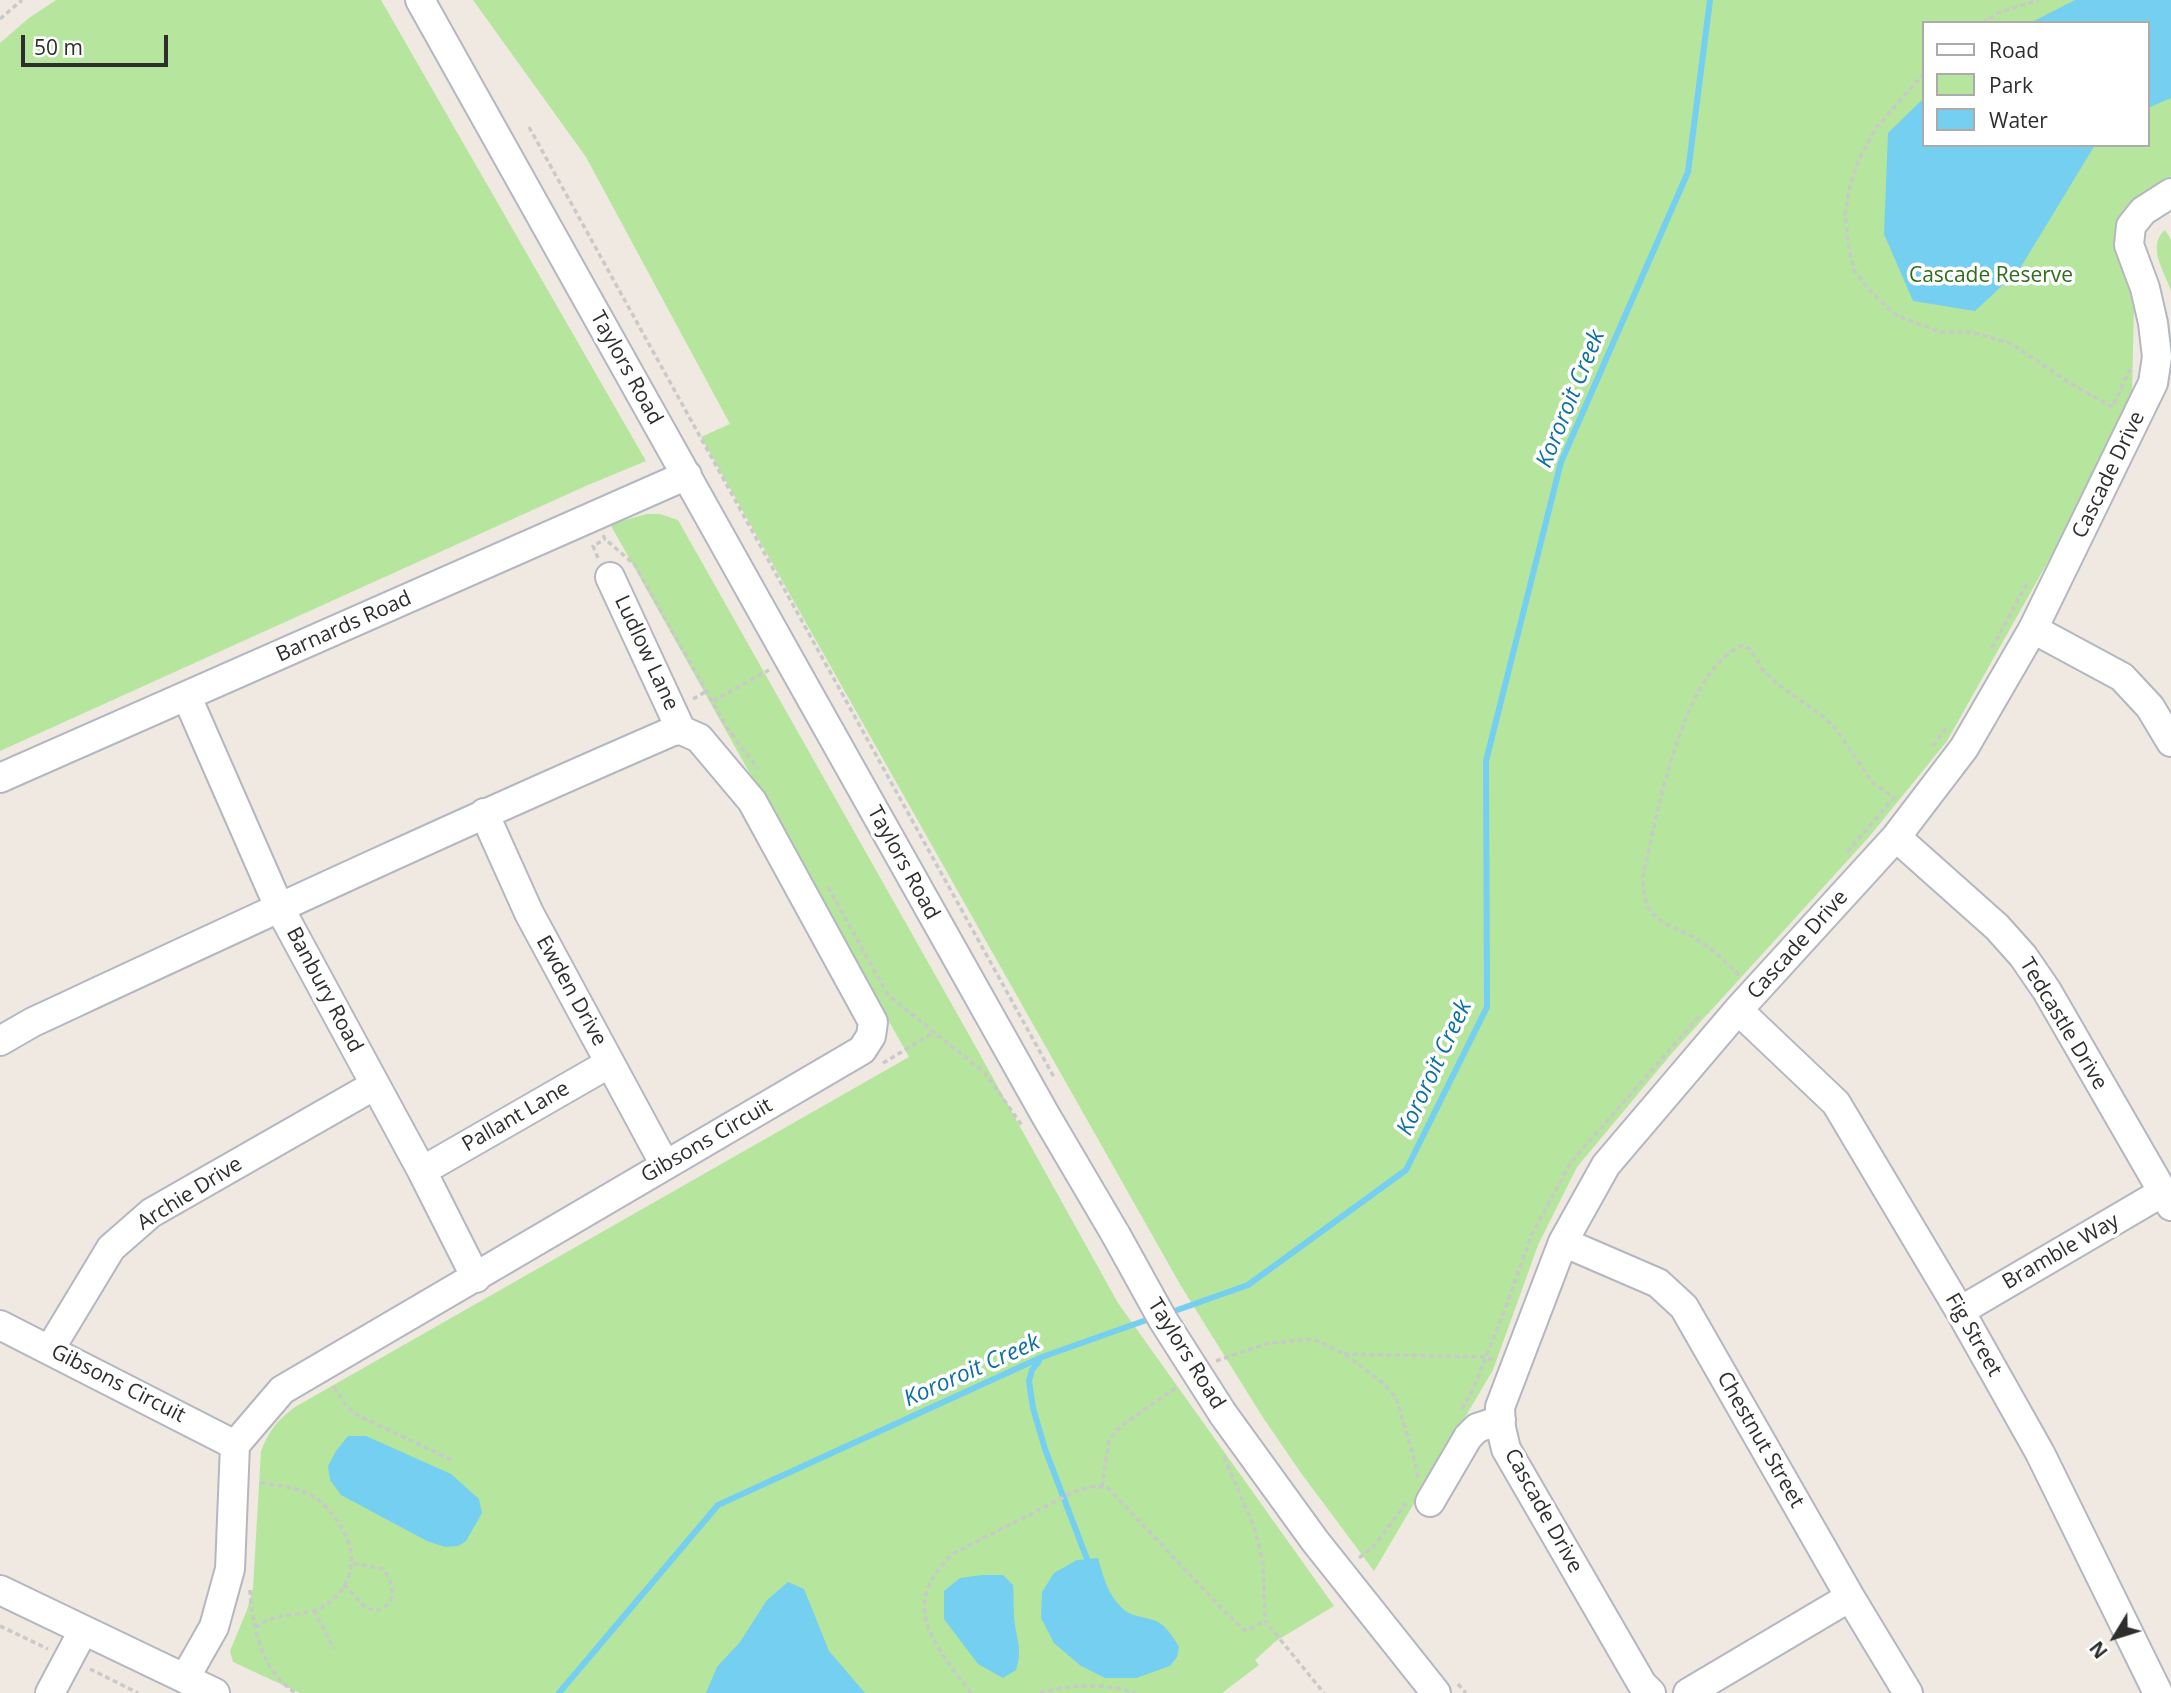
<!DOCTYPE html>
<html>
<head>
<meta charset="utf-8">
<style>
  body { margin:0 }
  #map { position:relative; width:2171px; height:1693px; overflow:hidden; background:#efe9e1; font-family:"Open Sans",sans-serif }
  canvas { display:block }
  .legend { position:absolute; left:1922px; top:21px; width:228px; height:126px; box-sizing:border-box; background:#fff; border:2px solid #ababab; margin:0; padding:9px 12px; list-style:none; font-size:21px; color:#2e2e2e }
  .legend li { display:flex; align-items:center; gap:14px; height:35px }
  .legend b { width:35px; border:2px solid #ababab }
  .north { position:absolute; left:2080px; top:1602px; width:70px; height:70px; -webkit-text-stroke:5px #fff; paint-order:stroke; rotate:232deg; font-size:19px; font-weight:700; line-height:28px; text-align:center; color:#2e2e2e }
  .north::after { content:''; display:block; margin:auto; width:24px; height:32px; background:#2e2e2e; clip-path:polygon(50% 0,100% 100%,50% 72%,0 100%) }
  .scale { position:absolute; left:21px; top:35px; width:147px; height:32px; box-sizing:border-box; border:4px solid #2e2e2e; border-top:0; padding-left:9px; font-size:21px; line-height:24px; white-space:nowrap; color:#2e2e2e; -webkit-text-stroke:5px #fff; paint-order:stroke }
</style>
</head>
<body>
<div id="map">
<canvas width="2171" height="1693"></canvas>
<ul class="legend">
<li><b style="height:9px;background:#fff"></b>Road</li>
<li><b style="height:19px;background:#b6e59e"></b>Park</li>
<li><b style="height:19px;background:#75cff0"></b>Water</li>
</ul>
<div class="north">N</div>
<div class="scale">50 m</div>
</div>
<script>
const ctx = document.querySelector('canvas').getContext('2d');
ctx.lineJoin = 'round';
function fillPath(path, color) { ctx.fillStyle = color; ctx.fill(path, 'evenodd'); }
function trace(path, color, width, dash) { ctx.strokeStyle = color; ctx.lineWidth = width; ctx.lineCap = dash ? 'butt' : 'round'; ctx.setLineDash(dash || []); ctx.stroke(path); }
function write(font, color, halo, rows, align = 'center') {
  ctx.font = font + ' "Open Sans",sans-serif'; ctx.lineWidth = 7; ctx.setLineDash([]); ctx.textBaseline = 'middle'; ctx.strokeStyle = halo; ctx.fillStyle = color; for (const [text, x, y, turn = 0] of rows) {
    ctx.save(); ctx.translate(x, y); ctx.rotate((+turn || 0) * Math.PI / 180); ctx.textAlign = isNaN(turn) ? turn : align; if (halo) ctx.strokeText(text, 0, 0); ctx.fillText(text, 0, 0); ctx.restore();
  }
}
const green = new Path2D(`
  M 56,0 L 381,0 L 646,461 L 588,485 L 0,751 L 0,43 L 29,18 Z
  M 473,0 L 2171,0 L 2171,176 L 2124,209 L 2119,251 L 2134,307 L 2132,394 L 2124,419 L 2105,460 L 1947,741 L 1869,837 L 1673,1052 L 1577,1167 L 1538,1245 L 1493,1370 L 1374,1571 L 1301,1473 L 1262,1416 L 1181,1286 L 701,437 L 730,424 L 586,157 ZM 1924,23 L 2148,23 L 2148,145 L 1924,145 Z
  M 2165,230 L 2171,240 L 2171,291 C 2165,272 2146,246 2165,230 Z
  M 647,514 L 660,514 L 678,520 L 968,1033 L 1118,1303 L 1334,1606 L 1276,1641 L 1255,1660 L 1259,1665 L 1222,1693 L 300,1693 L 233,1662 L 230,1651 L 247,1610 L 253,1588 L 261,1451 C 270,1429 277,1421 295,1407 L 909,1057 L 610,524 Z`);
const water = new Path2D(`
  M 2075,0 L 2171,0 L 2171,98 L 2148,108 L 2148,23 L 2030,23 Z
  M 1924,98 L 1924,145 L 2095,145 L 2019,270 L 1975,311 L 1913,301 L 1884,234 L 1888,133 Z
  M 348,1436 L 366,1436 L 451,1474 L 479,1499 L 482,1513 L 466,1541 L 458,1546 L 445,1547 L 427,1541 L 341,1495 L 330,1480 L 328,1466 L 336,1451 Z
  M 1098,1558 C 1103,1576 1108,1595 1122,1608 C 1131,1617 1142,1616 1153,1620 C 1166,1624 1172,1636 1179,1647 L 1177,1657 L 1170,1666 L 1136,1678 L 1105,1678 L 1081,1666 L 1054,1643 L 1041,1618 L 1042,1592 L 1054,1573 L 1077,1560 Z
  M 982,1575 L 1003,1575 L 1013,1585 C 1014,1598 1013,1612 1015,1625 C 1018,1644 1022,1651 1016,1670 L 1003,1678 L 978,1664 L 944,1619 L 944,1591 L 960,1578 Z
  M 788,1582 L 804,1589 L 829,1651 L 865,1693 L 706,1693 L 717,1667 L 740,1642 L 767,1600 Z`);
const stream = new Path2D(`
  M 1166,1314 L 1248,1285 L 1406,1170 L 1487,1007 L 1486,761 L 1561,462 L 1688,172 L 1710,0
  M 1039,1361 L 1032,1370 L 1029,1381 L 1033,1408 L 1045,1449 L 1087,1559
  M 559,1693 L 718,1505 L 1042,1357 L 1152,1318`);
const path = new Path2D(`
  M 0,19 L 22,0
  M 1982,23 L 2000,12 L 2039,0
  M 1924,73 L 1876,128 L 1859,159 L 1850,185 L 1845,215 L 1849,250 L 1854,270 L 1871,292 L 1897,316 L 1941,332 L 1971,332 L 2010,343 L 2070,383 L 2114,408
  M 529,127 L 1055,1079
  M 2114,404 L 2130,369
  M 603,535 L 605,539 L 635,565 L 726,726 L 758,769
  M 598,558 L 593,546 L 605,539
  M 1992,648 L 2027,583
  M 693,699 L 707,691
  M 713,701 L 769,670
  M 1933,746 L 1947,727
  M 1847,852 L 1892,800
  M 828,887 L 888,995 L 985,1073 L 1023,1127
  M 1739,975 C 1726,962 1713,949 1696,939 C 1683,930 1664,926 1653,914 C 1644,904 1643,889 1643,876 C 1657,817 1681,671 1742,646 L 1750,649 L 1763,670 L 1776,683 L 1825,718 L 1836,729 L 1873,783 L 1896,799
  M 883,1063 L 935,1032
  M 1344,1354 L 1486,1357 L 1493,1360
  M 1216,1361 L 1269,1343 L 1314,1339 L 1346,1355 L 1383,1383 L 1396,1397 L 1415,1462 L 1418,1478
  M 334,1387 L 347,1407 L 359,1416 L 454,1461
  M 1462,1409 L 1473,1389 L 1504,1312 L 1532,1234 L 1571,1162 L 1701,1014
  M 1224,1457 L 1254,1527 L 1263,1563 L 1265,1621 L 1324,1693
  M 1102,1487 L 1109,1440 L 1121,1426 L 1177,1387
  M 1359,1558 L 1375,1545 L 1406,1503
  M 344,1585 L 365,1607 L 374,1611 C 397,1606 396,1586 383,1569 L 352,1563
  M 250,1590 C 252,1627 262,1672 296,1693
  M 314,1610 L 334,1649
  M 0,1626 L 48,1649
  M 255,1627 C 261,1624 267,1620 274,1618 C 291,1613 310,1615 326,1605 C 359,1582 358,1545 334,1517 C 328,1509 320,1500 311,1495 C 295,1487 276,1485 259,1482
  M 90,1669 L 138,1693
  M 1458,1684 L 1466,1693
  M 971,1693 C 935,1644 896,1606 954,1553 L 1076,1491 L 1095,1486 L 1108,1488 L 1228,1615 L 1246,1631 L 1265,1621
  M 1040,1693 C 1069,1685 1106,1682 1135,1693`);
const minor = new Path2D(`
  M 420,0 L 789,659 L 1046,1116 L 1116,1235
  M 610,577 L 681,730
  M 2033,629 L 2122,677 L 2150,707 L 2171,742
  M 187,697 L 279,907 L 422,1171 L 476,1278
  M 0,778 L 687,475
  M 484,813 L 529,913 L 665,1165
  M 1896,837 L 1997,927 L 2023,956 L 2047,991 L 2171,1206
  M 1738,1010 L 1836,1103 L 1960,1311 L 2040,1453 L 2158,1693
  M 0,1041 L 33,1022 C 246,923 458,824 673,731 L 681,730
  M 422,1171 L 610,1063
  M 1563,1242 L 1658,1283 L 1684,1307 L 1850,1597 L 1908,1693
  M 1960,1311 L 2163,1192
  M 0,1325 L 235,1445 L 282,1390 L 862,1050 L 871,1036 L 873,1022 L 752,801 L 699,738 L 681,730
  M 50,1349 L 111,1248 L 151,1213 L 375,1085
  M 1223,1414 L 1315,1541 L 1436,1693
  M 1430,1502 L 1468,1437 L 1477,1428 L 1501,1420
  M 0,1590 L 215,1693
  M 185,1678 L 214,1627 L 230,1569 L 235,1445
  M 50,1693 L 83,1631
  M 1651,1693 L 1642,1684 L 1506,1449 L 1501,1428 L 1500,1407 L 1563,1242 L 1606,1165 L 1738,1010 L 1896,837 L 1964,748 L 2033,629 L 2153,383 L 2157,357 L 2153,323 L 2145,288 L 2129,245 L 2131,226 L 2143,211 L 2171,193
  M 1688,1693 L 1850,1597`);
const minorBridge = new Path2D(`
  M 1116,1235 L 1163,1320 L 1223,1414`);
const parkNames = [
  ["Cascade Reserve",1991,276]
];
const streetNames = [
  ["Taylors Road",626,368,61],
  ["Cascade Drive",2109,475,-64],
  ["Barnards Road",344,627,-24],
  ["Ludlow Lane",646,653,65],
  ["Taylors Road",903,863,61],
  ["Cascade Drive",1798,945,-48],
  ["Banbury Road",324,990,62],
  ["Ewden Drive",571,991,61],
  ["Tedcastle Drive",2063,1024,59],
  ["Pallant Lane",516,1117,-30],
  ["Gibsons Circuit",707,1141,-30],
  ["Archie Drive",190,1194,-32],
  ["Bramble Way",2061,1252,-30],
  ["Fig Street",1973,1335,60],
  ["Taylors Road",1186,1354,58],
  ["Gibsons Circuit",118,1384,27],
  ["Chestnut Street",1760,1440,60],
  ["Cascade Drive",1543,1511,61]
];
const waterNames = [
  ["Kororoit Creek",1571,399,-68],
  ["Kororoit Creek",1435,1068,-65],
  ["Kororoit Creek",972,1371,-24]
];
fillPath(green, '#b6e59e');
fillPath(water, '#75cff0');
trace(stream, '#75cff0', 6);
trace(minor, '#b4b7c1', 32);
trace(path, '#c9c9c9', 3.5, [5, 3.5]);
trace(minor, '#fff', 28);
trace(minorBridge, '#b4b7c1', 32, []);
trace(minorBridge, '#fff', 28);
write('21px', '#2c6e1b', '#fff', parkNames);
write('21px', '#2e2e2e', '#fff', streetNames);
write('italic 23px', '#0d6fa3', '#fff', waterNames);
</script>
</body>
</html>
